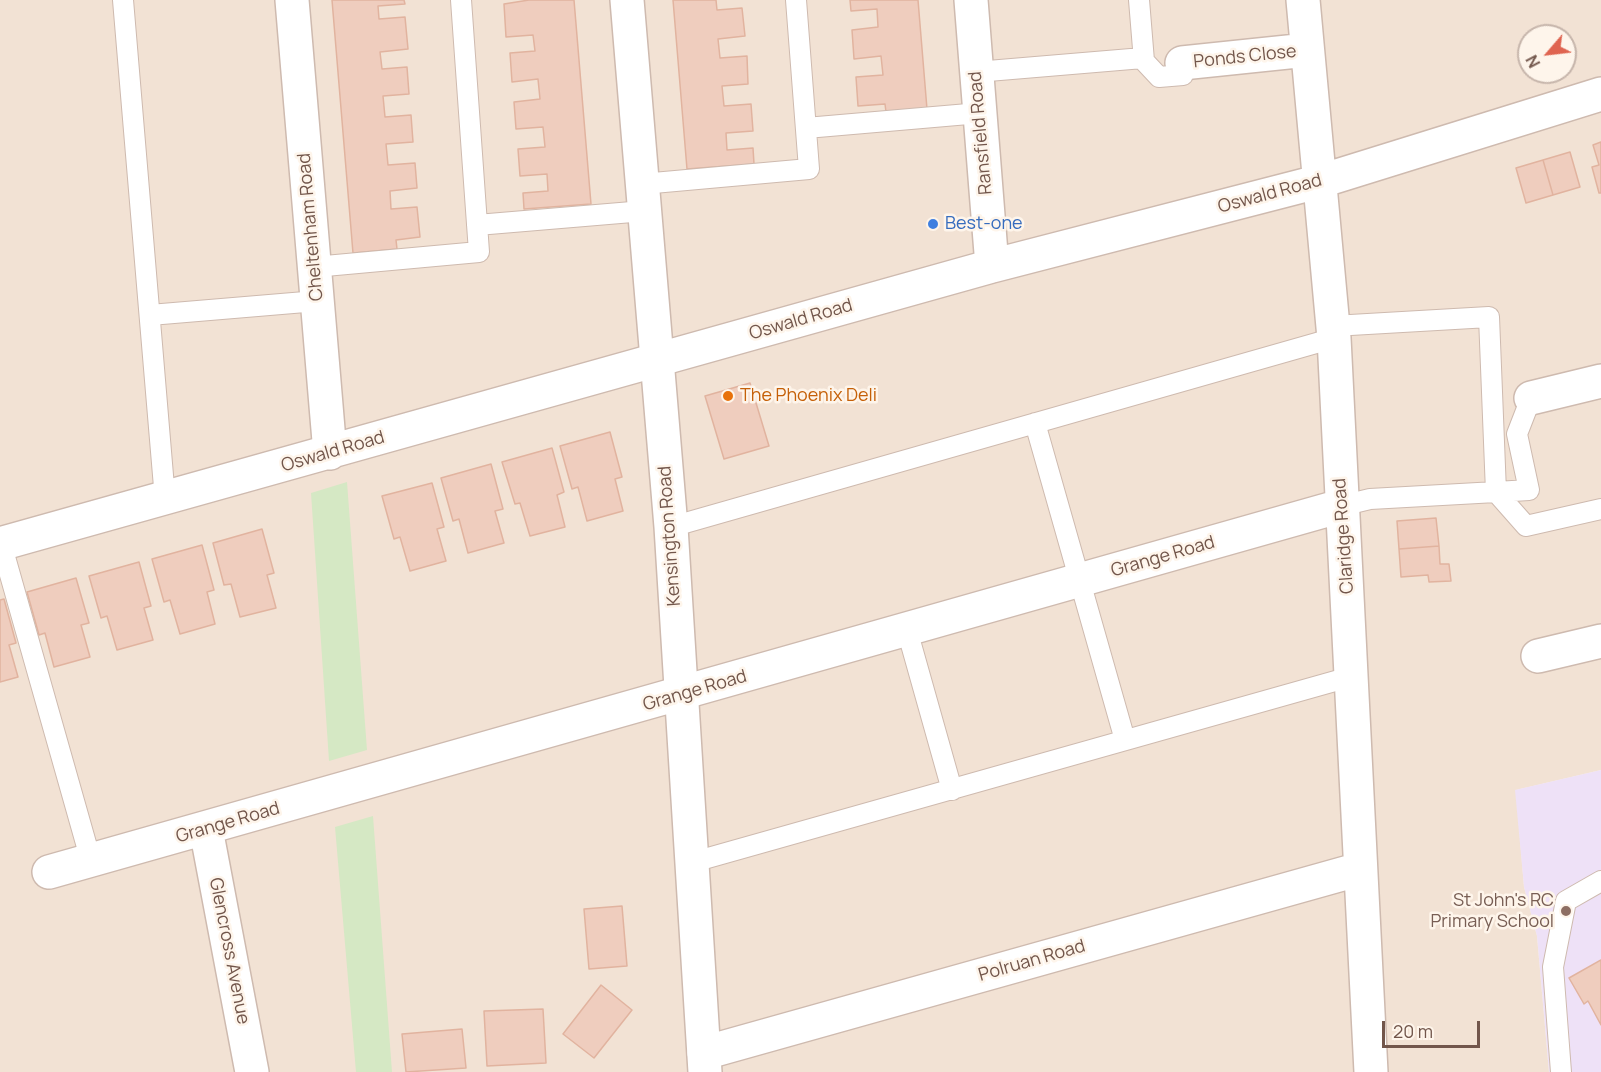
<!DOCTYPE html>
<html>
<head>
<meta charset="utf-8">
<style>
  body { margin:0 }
  #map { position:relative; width:1601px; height:1072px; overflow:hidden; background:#fbf1e5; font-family:Manrope,sans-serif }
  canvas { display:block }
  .north { position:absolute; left:1517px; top:24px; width:60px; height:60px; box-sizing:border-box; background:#fef5eb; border:2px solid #c6b5ab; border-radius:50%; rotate:242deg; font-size:16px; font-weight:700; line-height:24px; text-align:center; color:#72564b }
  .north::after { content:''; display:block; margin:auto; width:21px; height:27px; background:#df6450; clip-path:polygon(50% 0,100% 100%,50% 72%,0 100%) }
  .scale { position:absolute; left:1382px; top:1021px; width:98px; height:27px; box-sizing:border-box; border:3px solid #72564b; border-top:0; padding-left:8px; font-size:18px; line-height:21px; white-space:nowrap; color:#72564b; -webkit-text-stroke:4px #fef5eb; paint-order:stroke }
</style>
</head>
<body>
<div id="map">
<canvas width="1601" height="1072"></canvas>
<div class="north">N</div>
<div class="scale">20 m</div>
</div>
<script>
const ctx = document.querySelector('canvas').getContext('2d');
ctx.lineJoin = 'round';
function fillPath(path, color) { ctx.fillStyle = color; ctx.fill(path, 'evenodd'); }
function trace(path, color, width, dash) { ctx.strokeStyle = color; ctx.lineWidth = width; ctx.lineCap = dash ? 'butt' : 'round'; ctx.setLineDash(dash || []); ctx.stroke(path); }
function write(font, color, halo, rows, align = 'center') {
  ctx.font = font + ' Manrope,sans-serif'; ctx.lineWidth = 5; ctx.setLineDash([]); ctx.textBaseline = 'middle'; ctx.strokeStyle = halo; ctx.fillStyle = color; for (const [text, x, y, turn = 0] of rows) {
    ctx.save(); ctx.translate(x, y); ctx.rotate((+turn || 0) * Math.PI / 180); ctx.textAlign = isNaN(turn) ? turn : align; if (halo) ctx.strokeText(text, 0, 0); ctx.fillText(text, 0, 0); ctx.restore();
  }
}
const residential = new Path2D(`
  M 0,0 L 1601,0 L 1601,770 L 1516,790 L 1524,887 L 1537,936 L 1549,1072 L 0,1072 ZM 1529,36 L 1565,36 L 1565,72 L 1529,72 Z`);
const education = new Path2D(`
  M 1601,770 L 1601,1072 L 1549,1072 L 1537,936 L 1524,887 L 1515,790 Z`);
const green = new Path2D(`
  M 347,482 L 367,750 L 329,761 L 311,493 Z
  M 373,816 L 392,1072 L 356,1072 L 335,827 Z`);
const building = new Path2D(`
  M 332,0 L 404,0 L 405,4 L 378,6 L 379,19 L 405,17 L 408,49 L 380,52 L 382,69 L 407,67 L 409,94 L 383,96 L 385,117 L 411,115 L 413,142 L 386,144 L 388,165 L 415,163 L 417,188 L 390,191 L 391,209 L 417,207 L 420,237 L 396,240 L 397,249 L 353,253 Z
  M 529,0 L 574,0 L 591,204 L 524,209 L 523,193 L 548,191 L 547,174 L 520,176 L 518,149 L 545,147 L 543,127 L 516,129 L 514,102 L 540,99 L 538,79 L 512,82 L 510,53 L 535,51 L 533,35 L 506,37 L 504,4 Z
  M 673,0 L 716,0 L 717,10 L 742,8 L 745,36 L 718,39 L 720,58 L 747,56 L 748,84 L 722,86 L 724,106 L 751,104 L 753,131 L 726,133 L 727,150 L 753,148 L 754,164 L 687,169 Z
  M 850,0 L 918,0 L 927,109 L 886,112 L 885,104 L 858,106 L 856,77 L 883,75 L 881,56 L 854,59 L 852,30 L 878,27 L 877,9 L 851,11 Z
  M 1601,142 L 1601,193 L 1599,193 L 1592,167 L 1599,165 L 1593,145 Z
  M 1570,152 L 1580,187 L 1553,195 L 1543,160 Z
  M 1543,160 L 1553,195 L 1526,203 L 1516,168 Z
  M 750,383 L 769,446 L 724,459 L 705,396 Z
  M 610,432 L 622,477 L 615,479 L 623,511 L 587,521 L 578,487 L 572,489 L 560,446 Z
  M 552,448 L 564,492 L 557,495 L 565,527 L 530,536 L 520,503 L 515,504 L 502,462 Z
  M 491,464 L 503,509 L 495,511 L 504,543 L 468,553 L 459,519 L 453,521 L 441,478 Z
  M 432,483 L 444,527 L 437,529 L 446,561 L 410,571 L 400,537 L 394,539 L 382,496 Z
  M 1436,518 L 1439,546 L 1399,549 L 1397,521 Z
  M 262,529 L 274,573 L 267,575 L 276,608 L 240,617 L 231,584 L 224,585 L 213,543 Z
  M 202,545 L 214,590 L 207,592 L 215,624 L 180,634 L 170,600 L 164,602 L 152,559 Z
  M 1439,546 L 1440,564 L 1449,564 L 1451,581 L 1429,582 L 1428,575 L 1401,577 L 1399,549 Z
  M 139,562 L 151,606 L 144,608 L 153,640 L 117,650 L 107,616 L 101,618 L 89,576 Z
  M 76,578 L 89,623 L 81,625 L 90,657 L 54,667 L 45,633 L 39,635 L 27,592 Z
  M 4,599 L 16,643 L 9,645 L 18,677 L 0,682 L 0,600 Z
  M 622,906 L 627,966 L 589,969 L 584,909 Z
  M 1601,960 L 1601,1025 L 1588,1001 L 1584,1004 L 1569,978 Z
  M 601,985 L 632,1010 L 594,1058 L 563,1034 Z
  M 543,1009 L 546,1063 L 487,1066 L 484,1011 Z
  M 462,1029 L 466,1068 L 406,1072 L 402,1034 Z`);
const service = new Path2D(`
  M 123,0 L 165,499
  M 1139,0 L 1144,61 L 1159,77 L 1183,75 L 1182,63
  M 976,72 L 1143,58
  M 806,128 L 980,113
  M 642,184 L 809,169 L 796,0
  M 477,225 L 644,211
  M 314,267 L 479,252 L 461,0
  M 150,315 L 317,301
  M 1333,326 L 1489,317 L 1496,492 L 1370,499 L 1341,506
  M 1035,423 L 1125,740
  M 1496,492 L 1529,490 L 1517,434 L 1531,398
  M 1496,492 L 1526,526 L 1601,509
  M 671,527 L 1334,338
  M 1,543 L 91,861
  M 907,630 L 952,790
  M 690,863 L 1353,676
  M 1561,1072 L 1553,967 L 1566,901 L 1601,881`);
const minor = new Path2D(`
  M 292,0 L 330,453
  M 971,0 L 992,266
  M 1303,0 L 1334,338 L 1371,1072
  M 1182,63 L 1307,50
  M 1531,398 L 1601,381
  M 0,544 L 992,266 L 1321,181 L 1601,94
  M 1538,656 L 1601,641
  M 206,829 L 252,1072
  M 49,872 L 1341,506
  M 704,1053 L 1360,869`);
const tertiary = new Path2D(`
  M 627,0 L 671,527 L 705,1072`);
const markers = [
  [933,224,6,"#3f7fe0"],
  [728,396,6,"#e8710a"],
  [1566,911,6,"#8d6e63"]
];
const streetNames = [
  ["Ponds Close",1245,57,-6],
  ["Ransfield Road",981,133,-95],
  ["Oswald Road",1270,194,-15],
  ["Cheltenham Road",311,227,-95],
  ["Oswald Road",801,320,-16],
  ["Oswald Road",333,452,-16],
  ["Kensington Road",670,536,-94],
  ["Claridge Road",1344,536,-94],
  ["Grange Road",1163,557,-16],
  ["Grange Road",695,691,-16],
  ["Grange Road",228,823,-16],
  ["Glencross Avenue",229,951,79],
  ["Polruan Road",1032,961,-16]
];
const shopNames = [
  ["Best-one",945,224]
];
const foodNames = [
  ["The Phoenix Deli",740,396]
];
const educationNames = [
  ["St John's RC",1554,901],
  ["Primary School",1554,922]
];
fillPath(residential, '#f2e2d4');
fillPath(education, '#eee1f7');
fillPath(green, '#d5e8c4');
fillPath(building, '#efcdbe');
trace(building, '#e1b39f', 1.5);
trace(service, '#cebaaf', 22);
trace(minor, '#cebaaf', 36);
trace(tertiary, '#cebaaf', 36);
trace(service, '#fff', 20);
trace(minor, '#fff', 33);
trace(tertiary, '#fff', 33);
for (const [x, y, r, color] of markers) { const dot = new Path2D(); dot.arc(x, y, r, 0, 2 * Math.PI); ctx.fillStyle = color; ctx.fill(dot); trace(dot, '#fef5eb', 2); }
write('18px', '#72564b', '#fef5eb', streetNames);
write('18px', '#366cbe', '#fef5eb', shopNames, 'left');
write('18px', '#c56008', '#fef5eb', foodNames, 'left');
write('18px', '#785e54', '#fef5eb', educationNames, 'right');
</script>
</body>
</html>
